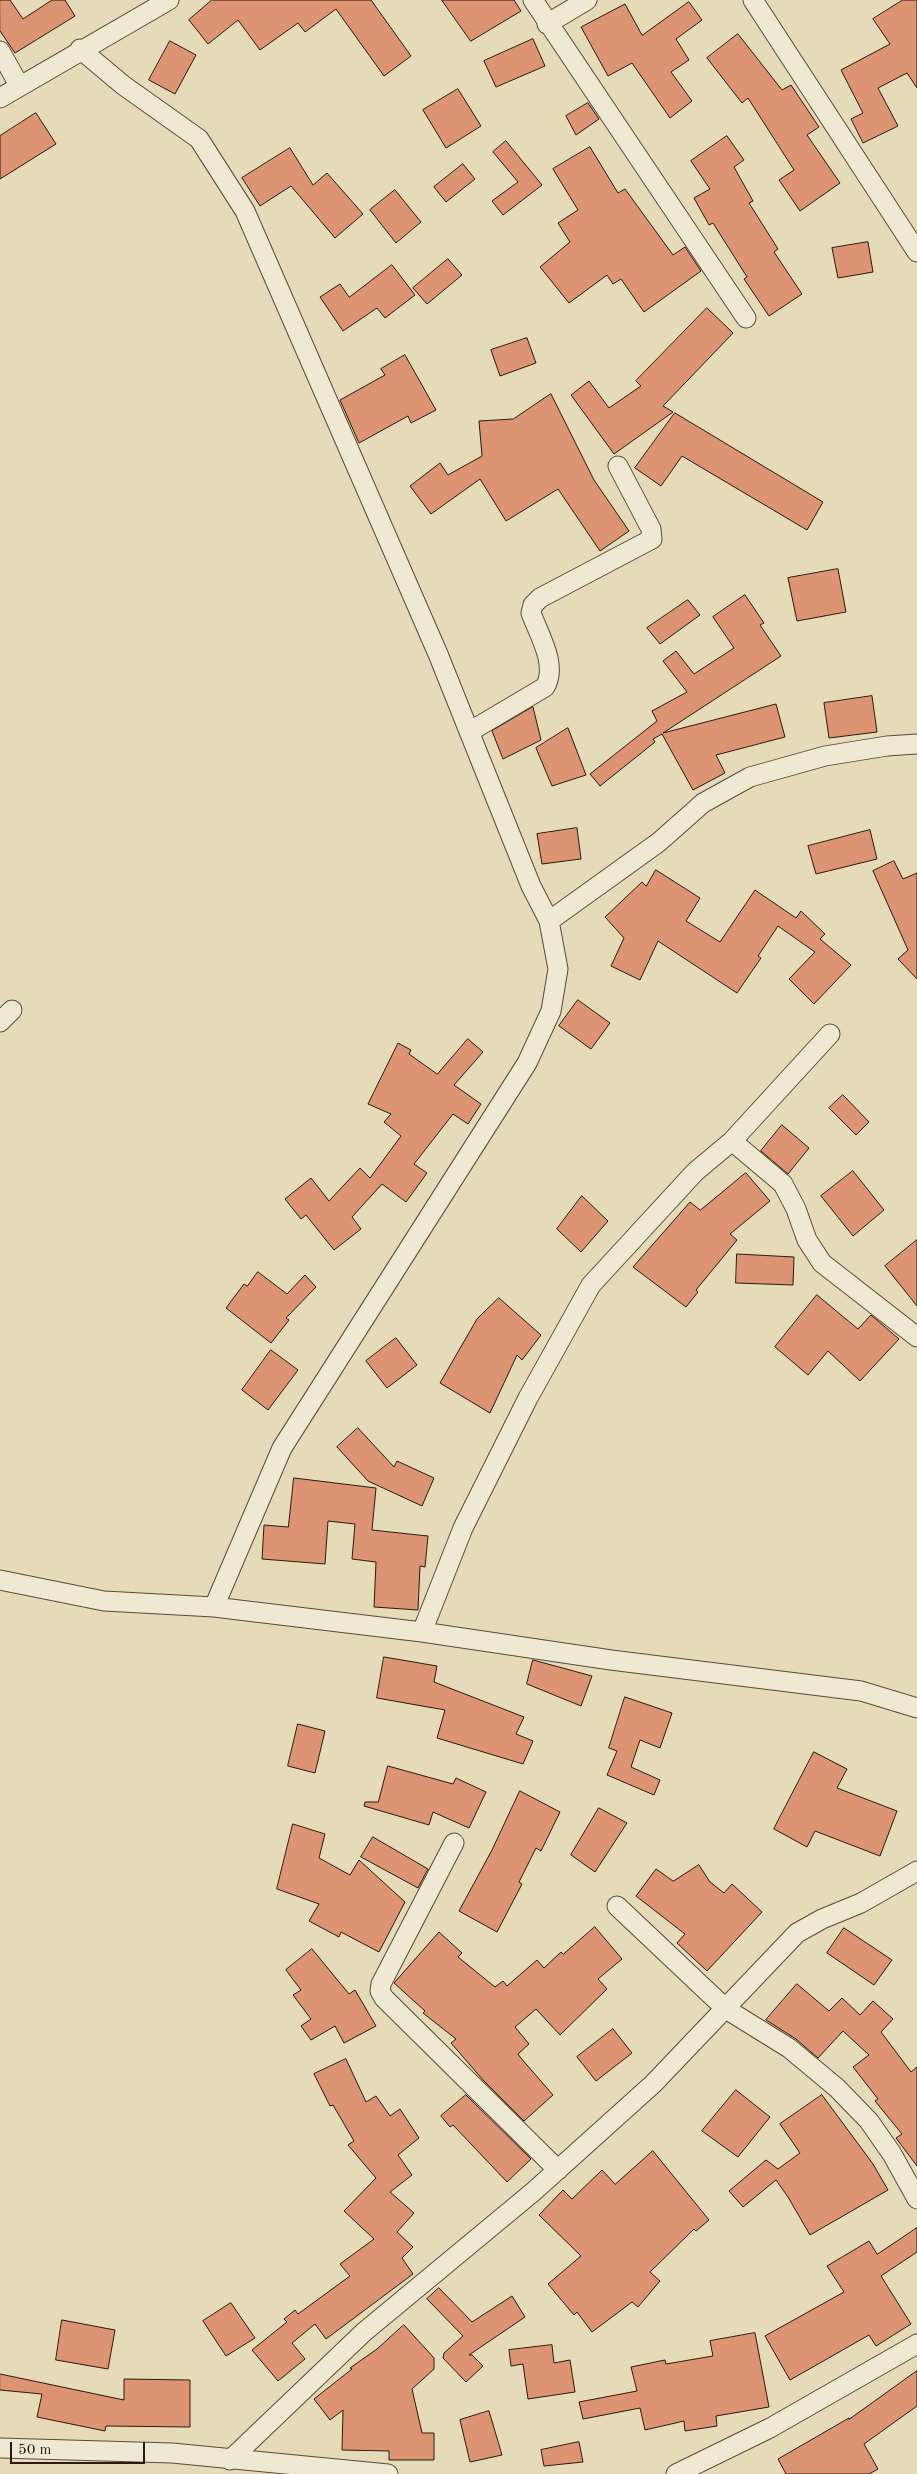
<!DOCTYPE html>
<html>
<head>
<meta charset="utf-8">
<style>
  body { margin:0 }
  #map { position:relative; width:917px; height:2474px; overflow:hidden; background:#e6dbb9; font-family:"Old Standard TT",serif }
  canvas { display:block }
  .scale { position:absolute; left:10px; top:2442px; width:135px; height:22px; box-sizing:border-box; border:2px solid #2a190e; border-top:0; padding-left:6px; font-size:15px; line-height:18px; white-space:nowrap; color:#2a190e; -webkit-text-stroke:4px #efe8d2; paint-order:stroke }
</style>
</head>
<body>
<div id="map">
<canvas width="917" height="2474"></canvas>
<div class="scale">50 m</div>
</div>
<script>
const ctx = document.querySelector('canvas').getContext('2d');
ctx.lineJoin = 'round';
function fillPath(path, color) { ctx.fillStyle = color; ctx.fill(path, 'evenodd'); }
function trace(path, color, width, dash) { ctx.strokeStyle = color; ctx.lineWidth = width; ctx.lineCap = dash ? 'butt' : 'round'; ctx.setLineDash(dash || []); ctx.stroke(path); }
const building = new Path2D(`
  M 0,0 L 10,0 L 23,19 L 52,0 L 65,0 L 75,16 L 15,53 L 0,31 Z
  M 212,0 L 371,0 L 411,56 L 384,76 L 336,9 L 305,32 L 298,23 L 260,50 L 238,20 L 208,44 L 189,20 Z
  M 442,0 L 514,0 L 521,11 L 471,41 Z
  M 903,0 L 917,0 L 917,88 L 907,73 L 878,88 L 898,126 L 863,143 L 851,119 L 863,113 L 841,70 L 890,44 L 873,19 Z
  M 689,2 L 702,20 L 676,39 L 689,60 L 671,72 L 692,101 L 670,118 L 632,63 L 608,76 L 581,27 L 625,4 L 642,35 Z
  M 738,34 L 782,90 L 791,85 L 819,127 L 807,135 L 840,183 L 800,211 L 779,180 L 794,170 L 748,98 L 742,103 L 707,58 Z
  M 533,39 L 545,66 L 496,87 L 484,61 Z
  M 170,41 L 196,55 L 175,94 L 149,80 Z
  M 458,89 L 481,126 L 446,148 L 423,110 Z
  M 588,103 L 599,119 L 576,135 L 566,116 Z
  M 36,113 L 56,144 L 0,179 L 0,136 Z
  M 727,136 L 744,160 L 734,167 L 753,201 L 749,203 L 778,249 L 774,252 L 802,294 L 769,316 L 744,279 L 747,277 L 713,223 L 709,225 L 694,198 L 710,189 L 691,161 Z
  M 506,141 L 542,185 L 503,215 L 492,201 L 518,182 L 493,152 Z
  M 590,147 L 618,193 L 625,189 L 673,255 L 685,247 L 701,271 L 644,312 L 621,279 L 613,284 L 607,275 L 569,303 L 540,267 L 570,242 L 558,223 L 578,210 L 553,169 Z
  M 290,148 L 313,185 L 327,173 L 363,214 L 335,238 L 291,186 L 260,206 L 242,178 Z
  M 463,164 L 475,179 L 446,202 L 434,187 Z
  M 395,190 L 421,222 L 396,243 L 370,210 Z
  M 868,242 L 873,272 L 838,278 L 832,248 Z
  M 448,259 L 462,275 L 427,304 L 413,288 Z
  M 392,265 L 415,295 L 385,318 L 377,308 L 343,331 L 320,297 L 340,284 L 349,297 Z
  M 707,308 L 733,333 L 663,406 L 673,412 L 614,454 L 571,395 L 589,381 L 609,408 L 641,386 L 636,381 Z
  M 527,338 L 536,363 L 500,376 L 491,350 Z
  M 405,355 L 436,410 L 411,423 L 408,416 L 359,443 L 340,400 L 385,375 L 381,369 Z
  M 551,394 L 594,480 L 629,531 L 600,551 L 558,489 L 506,521 L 480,479 L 431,514 L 410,486 L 440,463 L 448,475 L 482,456 L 479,421 L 513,419 Z
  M 675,413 L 823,502 L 807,530 L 682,456 L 661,486 L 635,468 Z
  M 838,569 L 846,612 L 797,621 L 788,578 Z
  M 745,595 L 764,623 L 760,625 L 781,656 L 663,733 L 776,704 L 785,737 L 716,755 L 725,773 L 693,790 L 662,734 L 653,739 L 655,742 L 600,786 L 590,774 L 657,721 L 652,711 L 687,692 L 663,661 L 676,651 L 694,674 L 734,648 L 713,617 Z
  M 688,600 L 700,615 L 660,644 L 647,628 Z
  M 872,696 L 877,732 L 829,738 L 824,703 Z
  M 533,707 L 541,740 L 503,759 L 492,731 Z
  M 568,728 L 586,775 L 552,786 L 536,748 Z
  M 577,828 L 581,859 L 542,864 L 537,834 Z
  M 870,830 L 877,859 L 816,874 L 808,846 Z
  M 894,861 L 903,879 L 917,873 L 917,979 L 898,959 L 908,950 L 873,871 Z
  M 656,870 L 700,898 L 686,921 L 720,942 L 755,890 L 796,918 L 801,911 L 825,934 L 820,939 L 851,965 L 814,1004 L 789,979 L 815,952 L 778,926 L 758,956 L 761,958 L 737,993 L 658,941 L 640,980 L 611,966 L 624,938 L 605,917 L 642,882 L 646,886 Z
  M 578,1000 L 610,1023 L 591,1049 L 559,1026 Z
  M 468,1039 L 483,1052 L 454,1085 L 481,1104 L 468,1124 L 453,1114 L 414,1164 L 427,1173 L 406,1202 L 382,1184 L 352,1217 L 361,1229 L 334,1250 L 306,1215 L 301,1219 L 285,1199 L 311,1178 L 329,1201 L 360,1168 L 370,1178 L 401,1136 L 384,1122 L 391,1114 L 368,1104 L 398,1043 L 411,1050 L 409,1054 L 437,1074 Z
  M 843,1095 L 869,1122 L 856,1135 L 829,1108 Z
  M 782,1125 L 809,1148 L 788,1174 L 761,1151 Z
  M 853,1171 L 884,1210 L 853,1236 L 821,1196 Z
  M 746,1173 L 770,1201 L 730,1234 L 737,1240 L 696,1290 L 698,1292 L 686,1307 L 633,1267 L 690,1202 L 700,1210 Z
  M 582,1196 L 608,1221 L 581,1252 L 557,1229 Z
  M 917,1240 L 917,1306 L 885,1266 Z
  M 737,1254 L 794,1257 L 793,1285 L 736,1283 Z
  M 258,1272 L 287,1294 L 305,1275 L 316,1287 L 286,1318 L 289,1320 L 271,1343 L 226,1308 L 244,1284 L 247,1286 Z
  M 817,1295 L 858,1329 L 871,1315 L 899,1339 L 860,1381 L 828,1351 L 808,1375 L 775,1347 Z
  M 499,1298 L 541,1335 L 522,1360 L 517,1355 L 490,1413 L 440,1383 L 477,1319 Z
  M 396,1338 L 417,1365 L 387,1388 L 366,1361 Z
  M 271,1350 L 298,1370 L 268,1410 L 242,1390 Z
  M 358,1428 L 394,1467 L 397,1461 L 434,1478 L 422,1506 L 368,1481 L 337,1447 Z
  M 294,1478 L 376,1488 L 372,1530 L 428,1536 L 425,1567 L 420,1566 L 418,1610 L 374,1607 L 376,1562 L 352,1559 L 355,1524 L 328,1521 L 325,1564 L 262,1559 L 264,1525 L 288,1527 Z
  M 384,1657 L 437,1666 L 434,1682 L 524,1717 L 516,1734 L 533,1741 L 523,1764 L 437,1738 L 445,1710 L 377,1698 Z
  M 533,1660 L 592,1676 L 581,1706 L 527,1684 Z
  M 625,1697 L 672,1713 L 660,1748 L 640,1740 L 631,1767 L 660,1780 L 654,1795 L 607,1775 L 617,1751 L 609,1748 Z
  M 298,1724 L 325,1731 L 315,1773 L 288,1766 Z
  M 814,1752 L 847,1769 L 837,1788 L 897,1811 L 880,1856 L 815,1831 L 807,1847 L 774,1829 Z
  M 388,1766 L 453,1784 L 456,1778 L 486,1792 L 469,1828 L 433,1812 L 429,1825 L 364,1806 L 365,1802 L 378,1802 Z
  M 520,1791 L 560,1812 L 541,1851 L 536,1848 L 519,1882 L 522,1884 L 497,1932 L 459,1911 L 492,1850 Z
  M 599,1808 L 627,1823 L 595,1872 L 571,1855 Z
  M 293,1824 L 325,1834 L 319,1858 L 350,1875 L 359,1860 L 405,1902 L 379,1952 L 341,1932 L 339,1937 L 309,1921 L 319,1904 L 277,1889 Z
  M 373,1837 L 428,1869 L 418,1888 L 361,1857 Z
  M 699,1865 L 710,1882 L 724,1893 L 732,1884 L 762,1912 L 707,1971 L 677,1943 L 685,1934 L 636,1896 L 656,1869 L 673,1881 Z
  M 595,1927 L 622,1959 L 598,1979 L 607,1989 L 560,2035 L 536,2009 L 515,2027 L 529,2044 L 518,2054 L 520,2057 L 553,2095 L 524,2121 L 483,2080 L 451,2043 L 456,2039 L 423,2013 L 425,2011 L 394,1983 L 439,1932 L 462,1953 L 458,1957 L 495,1987 L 503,1981 L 507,1986 L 537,1960 L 544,1968 L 561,1952 L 563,1954 Z
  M 844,1928 L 892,1960 L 874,1985 L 827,1953 Z
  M 312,1949 L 349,1994 L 355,1990 L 376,2026 L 344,2043 L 335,2026 L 311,2040 L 301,2026 L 311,2019 L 293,1995 L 301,1990 L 286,1970 Z
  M 797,1984 L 829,2011 L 842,1998 L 860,2015 L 873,2001 L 893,2019 L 881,2032 L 911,2072 L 917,2067 L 917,2166 L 896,2138 L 902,2134 L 875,2101 L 878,2099 L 853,2067 L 869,2055 L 843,2031 L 818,2058 L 796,2039 L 766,2020 Z
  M 613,2029 L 632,2053 L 596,2081 L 577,2057 Z
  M 346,2059 L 366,2102 L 376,2096 L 390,2116 L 400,2109 L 419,2138 L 398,2155 L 412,2175 L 390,2192 L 414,2213 L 397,2232 L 413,2247 L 402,2258 L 413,2274 L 326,2339 L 315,2324 L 292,2343 L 305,2359 L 278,2381 L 252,2350 L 287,2322 L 284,2319 L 295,2310 L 298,2314 L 350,2276 L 340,2264 L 374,2239 L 344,2211 L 376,2178 L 348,2145 L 354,2141 L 333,2105 L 330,2106 L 314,2074 Z
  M 736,2090 L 770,2117 L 738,2157 L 702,2131 Z
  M 466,2095 L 531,2159 L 507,2182 L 453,2125 L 450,2127 L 441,2116 Z
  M 822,2095 L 873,2164 L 888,2190 L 810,2235 L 788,2197 L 776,2180 L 743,2207 L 729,2191 L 766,2160 L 778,2169 L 800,2153 L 780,2124 Z
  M 653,2151 L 709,2220 L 696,2231 L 694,2229 L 650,2272 L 660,2281 L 638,2307 L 632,2302 L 592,2332 L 577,2312 L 574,2315 L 548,2284 L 581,2256 L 539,2215 L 563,2190 L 572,2199 L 602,2170 L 615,2184 Z
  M 917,2228 L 917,2252 L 881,2276 L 911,2324 L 876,2346 L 869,2335 L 790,2380 L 765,2336 L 844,2292 L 827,2266 L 869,2241 L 877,2254 Z
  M 439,2288 L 472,2322 L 512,2296 L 525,2317 L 469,2355 L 472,2355 L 483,2366 L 466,2382 L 443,2358 L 444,2353 L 463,2336 L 427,2299 Z
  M 231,2303 L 255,2338 L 226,2356 L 203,2321 Z
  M 62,2320 L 115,2330 L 108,2369 L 56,2360 Z
  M 404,2325 L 434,2358 L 434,2369 L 412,2389 L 422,2433 L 434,2433 L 434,2460 L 389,2460 L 389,2451 L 342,2450 L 343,2410 L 330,2420 L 314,2399 L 352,2369 L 350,2368 L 377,2349 Z
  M 755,2333 L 769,2407 L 716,2416 L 717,2426 L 685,2431 L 684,2421 L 645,2430 L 640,2408 L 583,2419 L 579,2402 L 637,2391 L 631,2367 L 665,2360 L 666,2364 L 713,2356 L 710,2341 Z
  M 552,2345 L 554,2363 L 570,2360 L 575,2392 L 528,2399 L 523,2364 L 511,2366 L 509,2350 Z
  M 917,2371 L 917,2406 L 864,2444 L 878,2469 L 869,2474 L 786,2474 L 778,2459 L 849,2418 L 849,2419 Z
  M 0,2374 L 124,2400 L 124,2379 L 190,2380 L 190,2427 L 106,2426 L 105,2431 L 37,2417 L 42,2394 L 0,2390 Z
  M 489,2411 L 502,2455 L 470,2462 L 460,2420 Z
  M 579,2442 L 583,2462 L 544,2466 L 541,2450 Z`);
const minor = new Path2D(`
  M 533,0 L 746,318
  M 753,0 L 917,252
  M 547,24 L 587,0
  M 80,49 L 123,85 L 199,139 L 245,211 L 438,654 L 531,886 L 549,921 L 558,969 L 551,1011 L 527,1063 L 282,1448 L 214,1607
  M 0,51 L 19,85
  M 0,98 L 169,0
  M 469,732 L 545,687 C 558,665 539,635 531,613 L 533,605 L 540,598 L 652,539 L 651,529 L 618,466
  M 549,921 L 659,842 L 703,803 L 750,777 L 825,756 L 887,746 L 917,744
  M 0,1022 L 12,1010
  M 732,1141 L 783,1184 L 796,1209 L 807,1240 L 822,1263 L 917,1337
  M 0,1580 L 104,1601 L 214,1607 L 422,1632 L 611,1660 L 861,1691 L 917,1708
  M 422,1632 L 463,1528 L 528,1398 L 591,1285 L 695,1172 L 732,1141 L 830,1034
  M 454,1843 L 381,1984 L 380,1991 L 384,1998 L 558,2170
  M 617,1906 L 726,2009 L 789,2048 L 837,2088 L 869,2121 L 892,2154 L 917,2199
  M 0,2448 L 172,2453 L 388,2474
  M 230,2460 L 364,2332 L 533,2192 L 653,2084 L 797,1933 L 822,1919 L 861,1903 L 917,1871
  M 676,2474 L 770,2428 L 917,2344`);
fillPath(building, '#dc9472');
trace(building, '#2a190e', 1);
trace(minor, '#594a39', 21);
trace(minor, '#efe8d2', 19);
</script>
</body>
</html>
